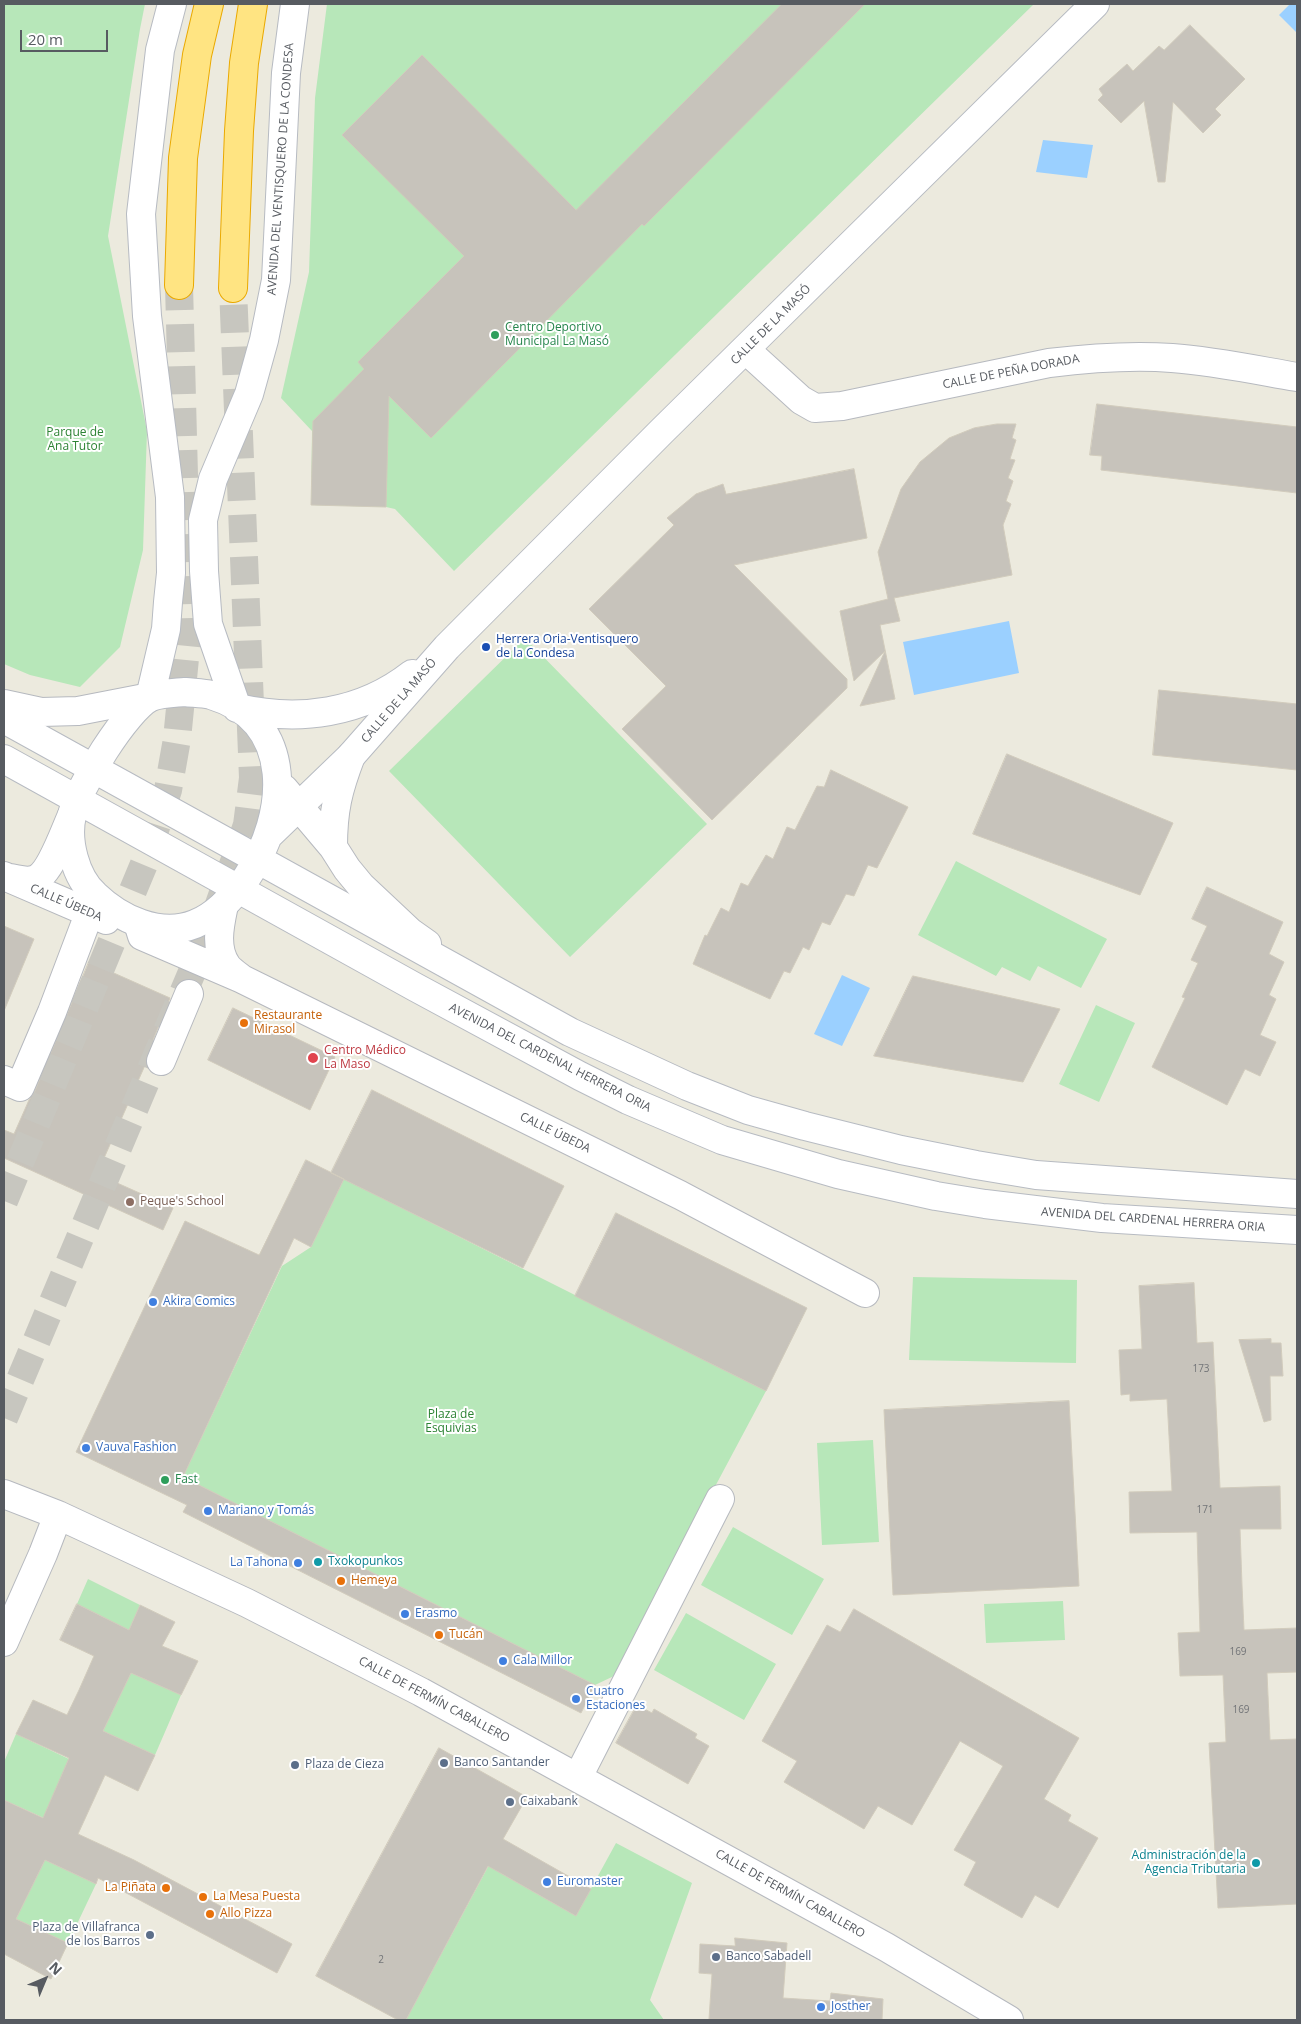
<!DOCTYPE html>
<html>
<head>
<meta charset="utf-8">
<style>
  body { margin:0 }
  #map { position:relative; width:1301px; height:2024px; overflow:hidden; background:#eceade; font-family:"Open Sans",sans-serif }
  canvas { display:block }
  .frame { position:absolute; inset:0; border:5px solid #575b61; pointer-events:none }
  .north { position:absolute; left:20px; top:1954px; width:50px; height:50px; -webkit-text-stroke:4px #fff; paint-order:stroke; rotate:45deg; font-size:14px; font-weight:700; line-height:20px; text-align:center; color:#575b61 }
  .north::after { content:''; display:block; margin:auto; width:18px; height:22px; background:#575b61; clip-path:polygon(50% 0,100% 100%,50% 72%,0 100%) }
  .scale { position:absolute; left:20px; top:30px; width:88px; height:22px; box-sizing:border-box; border:2px solid #575b61; border-top:0; padding-left:6px; font-size:15px; line-height:18px; white-space:nowrap; color:#575b61; -webkit-text-stroke:4px #fff; paint-order:stroke }
</style>
</head>
<body>
<div id="map">
<canvas width="1301" height="2024"></canvas>
<div class="frame"></div>
<div class="north">N</div>
<div class="scale">20 m</div>
</div>
<script>
const ctx = document.querySelector('canvas').getContext('2d');
ctx.lineJoin = 'round';
function fillPath(path, color) { ctx.fillStyle = color; ctx.fill(path, 'evenodd'); }
function trace(path, color, width, dash) { ctx.strokeStyle = color; ctx.lineWidth = width; ctx.lineCap = dash ? 'butt' : 'round'; ctx.setLineDash(dash || []); ctx.stroke(path); }
function write(font, color, halo, rows, align = 'center') {
  ctx.font = font + ' "Open Sans",sans-serif'; ctx.lineWidth = 4; ctx.setLineDash([]); ctx.textBaseline = 'middle'; ctx.strokeStyle = halo; ctx.fillStyle = color; for (const [text, x, y, turn = 0] of rows) {
    ctx.save(); ctx.translate(x, y); ctx.rotate((+turn || 0) * Math.PI / 180); ctx.textAlign = isNaN(turn) ? turn : align; if (halo) ctx.strokeText(text, 0, 0); ctx.fillText(text, 0, 0); ctx.restore();
  }
}
const green = new Path2D(`
  M 4,4 L 145,4 L 140,29 L 108,236 L 147,431 L 143,550 L 120,647 L 80,687 L 30,675 L 4,664 Z
  M 327,4 L 1034,4 L 454,571 L 395,509 L 386,507 L 311,505 L 312,431 L 281,398 L 309,272 L 315,98 Z
  M 525,638 L 707,824 L 570,957 L 389,771 Z
  M 956,861 L 1107,939 L 1081,988 L 1038,966 L 1030,981 L 1002,967 L 996,976 L 918,935 Z
  M 1096,1005 L 1135,1023 L 1099,1102 L 1059,1084 Z
  M 344,1179 L 766,1391 L 614,1676 L 595,1685 L 183,1477 L 282,1266 L 311,1247 Z
  M 913,1277 L 1077,1280 L 1076,1363 L 909,1360 Z
  M 873,1440 L 879,1542 L 822,1545 L 817,1443 Z
  M 733,1527 L 824,1579 L 792,1635 L 701,1585 Z
  M 88,1579 L 140,1605 L 129,1630 L 77,1604 Z
  M 1063,1601 L 1065,1640 L 986,1643 L 984,1604 Z
  M 686,1613 L 776,1664 L 744,1720 L 654,1670 Z
  M 131,1673 L 181,1695 L 155,1755 L 103,1731 Z
  M 16,1734 L 69,1759 L 44,1818 L 4,1800 L 4,1762 Z
  M 616,1843 L 692,1883 L 650,2000 L 664,2020 L 406,2020 L 489,1865 L 502,1874 L 576,1916 Z
  M 45,1860 L 96,1884 L 68,1943 L 16,1919 Z`);
const water = new Path2D(`
  M 1290,4 L 1297,4 L 1297,33 L 1279,15 Z
  M 1043,140 L 1093,145 L 1087,178 L 1036,172 Z
  M 1009,621 L 1019,673 L 914,695 L 903,642 Z
  M 842,975 L 870,988 L 842,1046 L 814,1034 Z`);
const building = new Path2D(`
  M 782,4 L 865,4 L 644,226 L 642,224 L 431,438 L 389,396 L 386,507 L 311,505 L 313,421 L 364,369 L 358,362 L 464,256 L 342,135 L 422,55 L 576,210 Z
  M 1190,25 L 1245,79 L 1215,109 L 1221,115 L 1203,133 L 1173,102 L 1165,182 L 1158,182 L 1144,101 L 1121,123 L 1098,100 L 1103,95 L 1099,89 L 1127,64 L 1133,71 L 1159,46 L 1164,50 Z
  M 1097,404 L 1297,427 L 1297,493 L 1101,470 L 1102,456 L 1090,455 Z
  M 997,424 L 1016,424 L 1012,438 L 1016,440 L 1010,459 L 1015,460 L 1008,478 L 1013,481 L 1006,501 L 1011,504 L 1003,525 L 1012,575 L 894,598 L 900,621 L 880,625 L 895,699 L 860,706 L 885,651 L 854,681 L 840,611 L 888,599 L 878,552 L 901,489 L 920,462 L 949,438 L 974,428 Z
  M 854,469 L 867,538 L 734,565 L 847,679 L 847,688 L 712,820 L 622,729 L 666,686 L 589,609 L 674,525 L 667,518 L 696,494 L 723,484 L 726,494 Z
  M 1159,690 L 1297,704 L 1297,770 L 1153,755 Z
  M 1007,754 L 1173,823 L 1140,895 L 973,834 Z
  M 831,770 L 908,807 L 877,868 L 868,865 L 854,896 L 846,894 L 830,925 L 822,922 L 809,950 L 803,947 L 790,973 L 784,971 L 770,999 L 693,964 L 705,935 L 707,936 L 721,908 L 729,912 L 741,883 L 748,886 L 766,855 L 773,859 L 787,827 L 795,830 L 817,786 L 824,787 Z
  M 1207,887 L 1283,922 L 1269,954 L 1284,962 L 1269,995 L 1276,999 L 1260,1035 L 1276,1042 L 1260,1076 L 1245,1069 L 1227,1105 L 1152,1067 L 1185,998 L 1182,997 L 1198,963 L 1191,960 L 1207,926 L 1192,919 Z
  M 4,926 L 34,939 L 4,1011 Z
  M 89,962 L 170,998 L 147,1055 L 146,1063 L 97,1174 L 173,1208 L 163,1230 L 4,1158 L 4,1130 L 14,1134 L 29,1100 L 34,1093 Z
  M 913,976 L 1060,1009 L 1023,1082 L 874,1056 Z
  M 233,1008 L 335,1057 L 310,1110 L 208,1060 Z
  M 372,1090 L 564,1186 L 523,1268 L 331,1173 Z
  M 306,1160 L 344,1179 L 311,1247 L 294,1238 L 183,1477 L 595,1685 L 581,1713 L 183,1512 L 187,1505 L 76,1452 L 185,1221 L 259,1255 Z
  M 616,1213 L 807,1308 L 766,1391 L 575,1296 Z
  M 1194,1283 L 1197,1343 L 1213,1342 L 1220,1488 L 1280,1486 L 1281,1529 L 1240,1529 L 1242,1585 L 1244,1630 L 1297,1628 L 1297,1672 L 1267,1673 L 1270,1740 L 1297,1739 L 1297,1904 L 1218,1908 L 1209,1743 L 1226,1742 L 1223,1675 L 1180,1676 L 1178,1633 L 1200,1632 L 1197,1532 L 1130,1533 L 1129,1492 L 1172,1491 L 1167,1399 L 1130,1401 L 1130,1394 L 1121,1395 L 1119,1350 L 1142,1349 L 1139,1286 Z
  M 1271,1339 L 1271,1343 L 1281,1343 L 1283,1376 L 1270,1376 L 1271,1420 L 1264,1422 L 1239,1340 Z
  M 1069,1401 L 1079,1586 L 893,1595 L 884,1410 Z
  M 77,1604 L 129,1630 L 140,1605 L 175,1622 L 162,1646 L 198,1661 L 181,1695 L 131,1673 L 103,1731 L 155,1755 L 138,1791 L 105,1775 L 78,1834 L 134,1860 L 292,1944 L 277,1973 L 98,1878 L 96,1884 L 45,1860 L 16,1919 L 68,1943 L 51,1979 L 4,1954 L 4,1800 L 43,1818 L 69,1758 L 16,1734 L 33,1700 L 67,1715 L 79,1690 L 94,1656 L 60,1640 Z
  M 854,1609 L 1079,1738 L 1044,1799 L 1071,1815 L 1068,1821 L 1098,1838 L 1058,1908 L 1035,1895 L 1022,1918 L 964,1885 L 976,1862 L 954,1850 L 1003,1766 L 960,1741 L 912,1825 L 878,1806 L 864,1829 L 784,1782 L 797,1761 L 762,1741 L 827,1625 L 840,1632 Z
  M 637,1705 L 652,1713 L 654,1709 L 697,1734 L 695,1738 L 709,1746 L 688,1784 L 616,1743 Z
  M 439,1748 L 527,1797 L 503,1839 L 591,1889 L 576,1916 L 488,1866 L 406,2020 L 398,2020 L 316,1976 Z
  M 735,1938 L 787,1943 L 783,1998 L 830,2001 L 831,1993 L 883,1999 L 882,2020 L 709,2019 L 712,1974 L 699,1973 L 700,1944 L 735,1946 Z`);
const highwayTunnel = new Path2D(`
  M 4,1201 L 144,864 L 168,790 L 177,739 L 188,628 L 179,285
  M 4,1418 L 211,927 L 247,825 L 253,778 L 233,288`);
const street = new Path2D(`
  M 746,350 L 801,400 L 815,408 L 842,406 L 1049,363 C 1090,358 1131,355 1172,358 C 1214,361 1256,370 1297,377
  M 4,704 L 41,712 L 78,711 L 150,697
  M 284,789 L 333,847 L 347,869 L 361,886 L 410,932 L 427,944
  M 333,847 C 333,810 338,790 351,756
  M 4,876 L 106,920
  M 9,878 C 18,879 27,883 36,879 C 51,872 65,830 72,815
  M 138,923 L 142,936 L 242,979 C 237,975 231,971 227,966 C 214,948 220,924 224,905
  M 242,979 L 680,1195 L 865,1293
  M 161,1061 L 189,994
  M 4,1080 L 20,1087 L 52,1012 L 89,914
  M 4,1494 L 58,1515 L 247,1603 L 421,1692 L 886,1947 L 1009,2020
  M 4,1642 L 43,1554 L 58,1515
  M 578,1777 L 720,1499`);
const secondary = new Path2D(`
  M 185,692 C 193,693 203,693 211,695 C 297,721 288,816 247,877 C 234,896 217,915 195,924 C 160,938 120,919 95,895 C 75,877 66,840 72,815 C 78,788 126,709 151,697 C 161,693 174,693 185,692 Z
  M 150,697 L 166,629 L 168,602 L 171,573 L 170,497 L 147,316 L 141,214 L 160,50 L 172,4
  M 237,708 L 208,624 L 204,571 L 203,520 L 213,479 L 249,394 L 264,340 L 276,280 L 286,73 L 295,4
  M 237,708 C 299,722 361,714 412,674
  M 4,719 L 570,1032 L 687,1086 L 748,1110 L 805,1126 L 901,1150 L 976,1165 L 1036,1175 L 1297,1194
  M 4,759 L 415,987 L 580,1076 L 628,1100 L 722,1140 L 838,1174 L 936,1196 L 985,1204 L 1102,1218 L 1297,1230
  M 270,834 L 351,756 L 447,647 L 662,431 L 1095,4`);
const highway = new Path2D(`
  M 179,285 L 183,158 L 197,55 L 209,4
  M 233,288 L 239,131 L 244,63 L 253,4`);
const markers = [
  [495,335,5,"#2e9e5b"],
  [486,647,5,"#1a4fb4"],
  [244,1023,5,"#e8710a"],
  [313,1058,6,"#e0444e"],
  [130,1202,5,"#8d6e63"],
  [153,1302,5,"#3f7fe0"],
  [86,1448,5,"#3f7fe0"],
  [165,1480,5,"#2e9e5b"],
  [208,1511,5,"#3f7fe0"],
  [318,1562,5,"#0f9aa8"],
  [298,1563,5,"#3f7fe0"],
  [341,1581,5,"#e8710a"],
  [405,1614,5,"#3f7fe0"],
  [439,1635,5,"#e8710a"],
  [503,1661,5,"#3f7fe0"],
  [576,1699,5,"#3f7fe0"],
  [444,1763,5,"#5c6f8a"],
  [295,1765,5,"#5c6f8a"],
  [510,1802,5,"#5c6f8a"],
  [1256,1863,5,"#0f9aa8"],
  [547,1882,5,"#3f7fe0"],
  [166,1888,5,"#e8710a"],
  [203,1897,5,"#e8710a"],
  [210,1914,5,"#e8710a"],
  [150,1935,5,"#5c6f8a"],
  [716,1957,5,"#5c6f8a"],
  [821,2007,5,"#3f7fe0"]
];
const numberNames = [
  ["173",1201,1369],
  ["171",1205,1510],
  ["169",1238,1652],
  ["169",1241,1710],
  ["2",381,1960]
];
const streetNames = [
  ["AVENIDA DEL VENTISQUERO DE LA CONDESA",281,169,-86],
  ["CALLE DE LA MASÓ",771,325,-45],
  ["CALLE DE PEÑA DORADA",1011,372,-11],
  ["CALLE DE LA MASÓ",399,701,-49],
  ["CALLE ÚBEDA",66,903,23],
  ["AVENIDA DEL CARDENAL HERRERA ORIA",550,1058,27],
  ["CALLE ÚBEDA",555,1133,26],
  ["AVENIDA DEL CARDENAL HERRERA ORIA",1153,1220,4],
  ["CALLE DE FERMÍN CABALLERO",434,1700,28],
  ["CALLE DE FERMÍN CABALLERO",790,1894,29]
];
const leisureNames = [
  ["Centro Deportivo",505,328],
  ["Municipal La Masó",505,342],
  ["Fast",175,1480]
];
const parkNames = [
  ["Parque de",75,433],
  ["Ana Tutor",75,447],
  ["Plaza de",451,1415],
  ["Esquivias",451,1429]
];
const transitNames = [
  ["Herrera Oria-Ventisquero",496,640],
  ["de la Condesa",496,654]
];
const foodNames = [
  ["Restaurante",254,1016],
  ["Mirasol",254,1030],
  ["Hemeya",351,1581],
  ["Tucán",449,1635],
  ["La Piñata",156,1888,"right"],
  ["La Mesa Puesta",213,1897],
  ["Allo Pizza",220,1914]
];
const healthNames = [
  ["Centro Médico",324,1051],
  ["La Maso",324,1065]
];
const educationNames = [
  ["Peque's School",140,1202]
];
const shopNames = [
  ["Akira Comics",163,1302],
  ["Vauva Fashion",96,1448],
  ["Mariano y Tomás",218,1511],
  ["La Tahona",288,1563,"right"],
  ["Erasmo",415,1614],
  ["Cala Millor",513,1661],
  ["Cuatro",586,1692],
  ["Estaciones",586,1706],
  ["Euromaster",557,1882],
  ["Josther",831,2007]
];
const cultureNames = [
  ["Txokopunkos",328,1562],
  ["Administración de la",1246,1856,"right"],
  ["Agencia Tributaria",1246,1870,"right"]
];
const serviceNames = [
  ["Banco Santander",454,1763],
  ["Plaza de Cieza",305,1765],
  ["Caixabank",520,1802],
  ["Plaza de Villafranca",140,1928,"right"],
  ["de los Barros",140,1942,"right"],
  ["Banco Sabadell",726,1957]
];
fillPath(green, '#b7e7b9');
fillPath(water, '#9bd0ff');
fillPath(building, '#c7c3bb');
trace(building, '#d1cbbc', 1);
trace(highwayTunnel, '#c7c6bf', 28, [28, 14]);
trace(street, '#b6b9bf', 30);
trace(secondary, '#b7bbc2', 30);
trace(highway, '#eaa900', 30);
trace(street, '#fff', 28);
trace(secondary, '#fff', 28);
trace(highway, '#ffe482', 28);
for (const [x, y, r, color] of markers) { const dot = new Path2D(); dot.arc(x, y, r, 0, 2 * Math.PI); ctx.fillStyle = color; ctx.fill(dot); trace(dot, '#fff', 2); }
write('10px', '#737578', null, numberNames);
write('12px', '#575b61', '#fff', streetNames);
write('12px', '#27864d', '#fff', leisureNames, 'left');
write('12px', '#2d8334', '#fff', parkNames);
write('12px', '#164399', '#fff', transitNames, 'left');
write('12px', '#c56008', '#fff', foodNames, 'left');
write('12px', '#be3a42', '#fff', healthNames, 'left');
write('12px', '#785e54', '#fff', educationNames, 'left');
write('12px', '#366cbe', '#fff', shopNames, 'left');
write('12px', '#0d838f', '#fff', cultureNames, 'left');
write('12px', '#4e5e75', '#fff', serviceNames, 'left');
</script>
</body>
</html>
